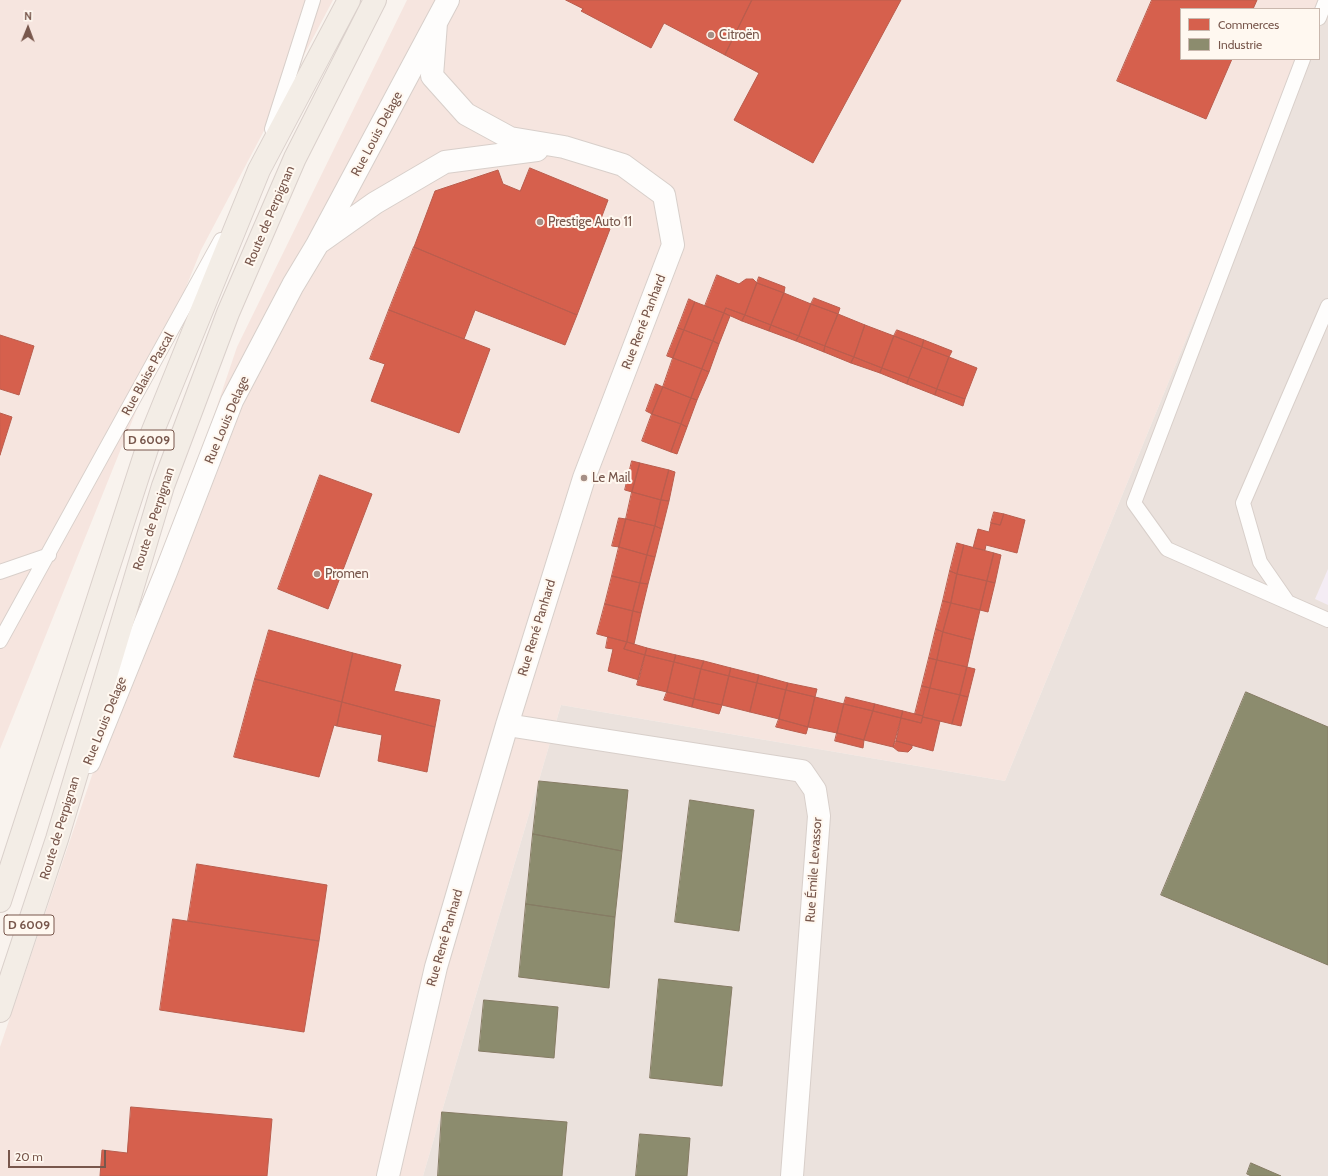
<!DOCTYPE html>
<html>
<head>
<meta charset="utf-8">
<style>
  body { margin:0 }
  #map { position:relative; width:1328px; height:1176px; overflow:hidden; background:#f9f3ee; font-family:Cabin,sans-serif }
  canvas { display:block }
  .legend { position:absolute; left:1180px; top:8px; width:140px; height:52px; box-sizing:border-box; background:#fff8f0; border:1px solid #c9b8ae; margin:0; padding:5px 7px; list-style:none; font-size:12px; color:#78574c }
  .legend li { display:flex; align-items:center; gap:8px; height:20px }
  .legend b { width:20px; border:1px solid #c9b8ae }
  .north { position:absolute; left:8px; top:8px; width:40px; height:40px; -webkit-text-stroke:3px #fff8f0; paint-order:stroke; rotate:1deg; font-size:11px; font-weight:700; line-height:16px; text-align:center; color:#78574c }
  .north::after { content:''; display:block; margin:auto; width:14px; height:18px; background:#78574c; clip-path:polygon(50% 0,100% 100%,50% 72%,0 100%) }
  .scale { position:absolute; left:8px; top:1150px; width:98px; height:18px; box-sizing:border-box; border:2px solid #78574c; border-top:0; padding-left:5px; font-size:12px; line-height:14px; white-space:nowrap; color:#78574c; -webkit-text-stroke:3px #fff8f0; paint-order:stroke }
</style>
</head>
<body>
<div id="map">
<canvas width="1328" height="1176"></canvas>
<ul class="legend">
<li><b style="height:11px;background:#d6604d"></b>Commerces</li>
<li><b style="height:11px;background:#8c8c6e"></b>Industrie</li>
</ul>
<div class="north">N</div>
<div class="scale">20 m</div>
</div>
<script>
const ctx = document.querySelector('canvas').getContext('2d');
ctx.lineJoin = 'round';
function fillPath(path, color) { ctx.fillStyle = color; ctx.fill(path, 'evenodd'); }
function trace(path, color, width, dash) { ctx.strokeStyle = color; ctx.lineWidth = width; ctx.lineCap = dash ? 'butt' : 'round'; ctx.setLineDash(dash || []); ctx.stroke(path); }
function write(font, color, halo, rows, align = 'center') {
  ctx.font = font + ' Cabin,sans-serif'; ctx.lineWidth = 4; ctx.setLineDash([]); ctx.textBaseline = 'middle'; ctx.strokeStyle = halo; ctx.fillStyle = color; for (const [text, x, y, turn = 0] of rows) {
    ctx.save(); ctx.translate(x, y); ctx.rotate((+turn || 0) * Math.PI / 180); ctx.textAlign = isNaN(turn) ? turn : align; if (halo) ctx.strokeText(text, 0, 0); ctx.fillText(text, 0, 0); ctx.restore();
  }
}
const commercial = new Path2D(`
  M 0,0 L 333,0 L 201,250 L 0,749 Z
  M 407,0 L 1325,0 L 1319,9 L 1181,9 L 1181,59 L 1301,59 L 1005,781 L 561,705 L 423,1176 L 0,1176 L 0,1047 L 237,347 Z`);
const industrial = new Path2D(`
  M 1328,0 L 1328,1176 L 423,1176 L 561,705 L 1005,781 L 1301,59 L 1319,59 L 1319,16 Z`);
const education = new Path2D(`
  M 1328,569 L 1328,605 L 1315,599 Z`);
const shops = new Path2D(`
  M 566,0 L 752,0 L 725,55 L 664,23 L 651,48 L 581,11 L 583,9 Z
  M 752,0 L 901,0 L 813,163 L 734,120 L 759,73 L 725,55 Z
  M 1152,0 L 1257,0 L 1253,9 L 1181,9 L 1181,59 L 1232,59 L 1206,119 L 1117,81 Z
  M 530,168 L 608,200 L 599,224 L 610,229 L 577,315 L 414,247 L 435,191 L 498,170 L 503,184 L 520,191 Z
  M 414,247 L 577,315 L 565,345 L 475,310 L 464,339 L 389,310 Z
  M 717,275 L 739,284 L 746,279 L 753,279 L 757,283 L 745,315 L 726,308 L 724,313 L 705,306 Z
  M 759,277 L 785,287 L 784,293 L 757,283 Z
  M 757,283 L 784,293 L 771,325 L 745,315 Z
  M 784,293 L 811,304 L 799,336 L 771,325 Z
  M 814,298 L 840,308 L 838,314 L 811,304 Z
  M 689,299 L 695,302 L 684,330 L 678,328 Z
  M 695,302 L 724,313 L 713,341 L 684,330 Z
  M 811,304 L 838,314 L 825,346 L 799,336 Z
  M 726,308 L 745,315 L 742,321 L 724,313 Z
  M 389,310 L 490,349 L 459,433 L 371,401 L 385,364 L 370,359 Z
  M 724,313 L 730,316 L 719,344 L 713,341 Z
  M 838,314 L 865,325 L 854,357 L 825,346 Z
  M 745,315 L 771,325 L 769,331 L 742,321 Z
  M 771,325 L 799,336 L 796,341 L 769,331 Z
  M 865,325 L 894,336 L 882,368 L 854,357 Z
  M 678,328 L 684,330 L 673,358 L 667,356 Z
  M 684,330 L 713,341 L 702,369 L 673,358 Z
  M 897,330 L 924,340 L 922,347 L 894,336 Z
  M 0,335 L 34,346 L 19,395 L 0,389 Z
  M 799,336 L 825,346 L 824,352 L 796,341 Z
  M 894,336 L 922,347 L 909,378 L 882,368 Z
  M 924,340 L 952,351 L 949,357 L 922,347 Z
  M 713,341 L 719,344 L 709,372 L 702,369 Z
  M 825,346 L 854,357 L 851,363 L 824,352 Z
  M 922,347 L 949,357 L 937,389 L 909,378 Z
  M 854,357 L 882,368 L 880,373 L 851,363 Z
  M 949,357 L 977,368 L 965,399 L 937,389 Z
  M 673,358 L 702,369 L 691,398 L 663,387 Z
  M 882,368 L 909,378 L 907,384 L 880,373 Z
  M 702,369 L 709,372 L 697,400 L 691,398 Z
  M 909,378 L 937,389 L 935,395 L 907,384 Z
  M 656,384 L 663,387 L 652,414 L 646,411 Z
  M 663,387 L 691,398 L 681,424 L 652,414 Z
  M 937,389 L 965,399 L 963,406 L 935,395 Z
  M 691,398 L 697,400 L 687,427 L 681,424 Z
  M 0,413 L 12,417 L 0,455 Z
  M 652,414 L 681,424 L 671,452 L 642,441 Z
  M 681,424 L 687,427 L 677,454 L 671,452 Z
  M 632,461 L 640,463 L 632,492 L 625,490 Z
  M 640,463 L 669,470 L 661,500 L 632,492 Z
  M 669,470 L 675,472 L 669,501 L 661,500 Z
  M 320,475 L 372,494 L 328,609 L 278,589 Z
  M 632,492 L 661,500 L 655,526 L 626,519 Z
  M 661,500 L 669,501 L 662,529 L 655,526 Z
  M 994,512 L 1004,514 L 1000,525 L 991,523 Z
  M 1004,514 L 1025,520 L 1017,553 L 986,545 L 985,550 L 973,548 L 978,529 L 989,532 L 991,523 L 1000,525 Z
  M 619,518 L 626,519 L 619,547 L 612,546 Z
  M 626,519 L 655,526 L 647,555 L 619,547 Z
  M 655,526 L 662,529 L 655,557 L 647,555 Z
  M 957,543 L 964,545 L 957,574 L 950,571 Z
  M 964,545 L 994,553 L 987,581 L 957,574 Z
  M 619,547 L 647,555 L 640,583 L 612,576 Z
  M 994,553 L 1001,555 L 995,583 L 987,581 Z
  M 647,555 L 655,557 L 648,584 L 640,583 Z
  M 950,571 L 957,574 L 951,603 L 943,601 Z
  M 957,574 L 987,581 L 980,610 L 951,603 Z
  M 612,576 L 640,583 L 633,611 L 605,604 Z
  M 987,581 L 995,583 L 988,612 L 980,610 Z
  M 640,583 L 648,584 L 641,613 L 633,611 Z
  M 943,601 L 951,603 L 943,632 L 936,629 Z
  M 951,603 L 980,610 L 973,640 L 943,632 Z
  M 605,604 L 633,611 L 627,642 L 597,634 Z
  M 633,611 L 641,613 L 634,644 L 627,642 Z
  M 936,629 L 943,632 L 937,660 L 929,658 Z
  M 269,630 L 353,653 L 342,702 L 255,679 Z
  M 943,632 L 973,640 L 967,667 L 937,660 Z
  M 608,637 L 627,642 L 624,649 L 645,655 L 639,680 L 608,671 L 613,649 L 606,648 Z
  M 627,642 L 647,648 L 645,655 L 624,649 Z
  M 647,648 L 676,655 L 674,662 L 645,655 Z
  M 353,653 L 401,665 L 394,691 L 440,700 L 435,727 L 342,702 Z
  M 645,655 L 674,662 L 667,692 L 637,685 Z
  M 676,655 L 704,661 L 701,669 L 674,662 Z
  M 929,658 L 937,660 L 930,688 L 922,686 Z
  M 937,660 L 967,667 L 960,695 L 930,688 Z
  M 704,661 L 731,668 L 729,676 L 701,669 Z
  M 674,662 L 701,669 L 694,699 L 667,692 Z
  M 967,667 L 975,669 L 968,697 L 960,695 Z
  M 731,668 L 759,675 L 757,683 L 729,676 Z
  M 701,669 L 729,676 L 722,705 L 694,699 Z
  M 759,675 L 788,683 L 786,690 L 757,683 Z
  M 729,676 L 757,683 L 750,712 L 722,705 Z
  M 255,679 L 342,702 L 337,726 L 334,725 L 319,777 L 234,757 Z
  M 757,683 L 786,690 L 779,719 L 750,712 Z
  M 788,683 L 817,689 L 815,697 L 786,690 Z
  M 922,686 L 930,688 L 923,716 L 915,714 Z
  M 930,688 L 960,695 L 952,724 L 923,717 Z
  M 786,690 L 815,697 L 808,727 L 779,719 Z
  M 667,692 L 694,699 L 692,707 L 664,700 Z
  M 960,695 L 968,697 L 961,726 L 952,724 Z
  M 815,697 L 844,704 L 837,733 L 808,727 Z
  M 846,697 L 875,704 L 873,711 L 844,704 Z
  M 694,699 L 722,705 L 719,714 L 692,707 Z
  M 342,702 L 435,727 L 427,772 L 378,761 L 382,735 L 337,726 Z
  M 844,704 L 873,711 L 864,740 L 837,733 Z
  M 875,704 L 903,711 L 901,718 L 873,711 Z
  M 873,711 L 901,718 L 893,747 L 864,740 Z
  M 903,711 L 923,716 L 921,723 L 901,718 Z
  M 923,717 L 940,721 L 933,751 L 896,741 L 901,718 L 921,723 Z
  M 779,719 L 808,727 L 806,734 L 776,727 Z
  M 837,733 L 864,740 L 863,748 L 835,741 Z
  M 896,741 L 912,745 L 912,748 L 908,752 L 898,751 L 893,747 Z
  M 197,864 L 327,885 L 319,941 L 188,921 Z
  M 173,919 L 319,941 L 304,1032 L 160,1010 Z
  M 131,1107 L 272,1119 L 267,1176 L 100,1176 L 102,1150 L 127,1153 Z`);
const industry = new Path2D(`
  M 1246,692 L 1328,727 L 1328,965 L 1161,895 Z
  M 539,781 L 628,790 L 622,851 L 533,834 Z
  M 690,800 L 754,810 L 739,931 L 675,922 Z
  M 533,834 L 622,851 L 615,917 L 526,904 Z
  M 526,904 L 615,917 L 609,988 L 519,977 Z
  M 659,979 L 732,987 L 722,1086 L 650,1078 Z
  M 484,1000 L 558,1007 L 554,1058 L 479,1051 Z
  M 442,1112 L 567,1122 L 562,1176 L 438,1176 Z
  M 640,1134 L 690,1138 L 687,1176 L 636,1176 Z
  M 1251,1163 L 1281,1176 L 1251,1176 L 1247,1174 Z`);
const lane = new Path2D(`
  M 1319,18 L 1326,0
  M 1303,59 L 1134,503 L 1167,549 L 1328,620
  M 272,129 L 313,0
  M 0,572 L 49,555
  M 1287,601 L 1260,562 L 1243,503 L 1328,306
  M 0,641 L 221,240`);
const street = new Path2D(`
  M 320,242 L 375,203 L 445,162 L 537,150
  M 507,725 L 802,771 L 815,790 L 819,816 L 792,1176
  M 89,762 L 166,572 L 232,401 L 293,285 L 317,245 L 448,0
  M 388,1176 L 436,967 L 507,725 L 584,478 L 673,245 L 664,195 L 623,165 L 564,147 L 510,138 L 466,114 L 432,76 L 436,23`);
const primary = new Path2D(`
  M 0,901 L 152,433 L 259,170 L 349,0
  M 0,1011 L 57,839 L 163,486 L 228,313 L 295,158 L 375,0`);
const markers = [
  [711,35,4,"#a58e85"],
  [540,222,4,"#a58e85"],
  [584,478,4,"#a58e85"],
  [317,574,4,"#a58e85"]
];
const shields = [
  [149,440,50],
  [29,925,50]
];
const shieldNames = [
  ["D 6009",149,440],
  ["D 6009",29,925]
];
const poiNames = [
  ["Citroën",719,35],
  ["Prestige Auto 11",548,222],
  ["Le Mail",592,478],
  ["Promen",325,574]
];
const streetNames = [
  ["Rue Louis Delage",377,134,-62],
  ["Route de Perpignan",270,216,-67],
  ["Rue René Panhard",644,322,-69],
  ["Rue Blaise Pascal",148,374,-61],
  ["Rue Louis Delage",227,420,-67],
  ["Route de Perpignan",154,519,-72],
  ["Rue René Panhard",537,628,-73],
  ["Rue Louis Delage",105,721,-68],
  ["Route de Perpignan",60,828,-73],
  ["Rue Émile Levassor",814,870,-86],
  ["Rue René Panhard",445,938,-74]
];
fillPath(commercial, '#f6e5df');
fillPath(industrial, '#ebe2dd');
fillPath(education, '#f4ecf4');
fillPath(shops, '#d6604d');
trace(shops, '#ba5d4d', 1);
fillPath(industry, '#8c8c6e');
trace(industry, '#867c64', 1);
trace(lane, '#d8cfca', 16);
trace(street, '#d8cfca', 24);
trace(primary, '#dad0cb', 24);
trace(lane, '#fefdfc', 14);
trace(street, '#fefdfc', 22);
trace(primary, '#f3ede6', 22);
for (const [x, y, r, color] of markers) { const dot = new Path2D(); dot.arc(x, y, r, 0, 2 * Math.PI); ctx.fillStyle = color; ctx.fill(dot); trace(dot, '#fff8f0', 1.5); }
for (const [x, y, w] of shields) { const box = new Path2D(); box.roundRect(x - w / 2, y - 10, w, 20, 3); ctx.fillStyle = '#fff8f0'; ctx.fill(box); trace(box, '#78574c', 1); }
write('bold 12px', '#78574c', null, shieldNames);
write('13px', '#78574c', '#fff8f0', poiNames, 'left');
write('13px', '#78574c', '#fff8f0', streetNames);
</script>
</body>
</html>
